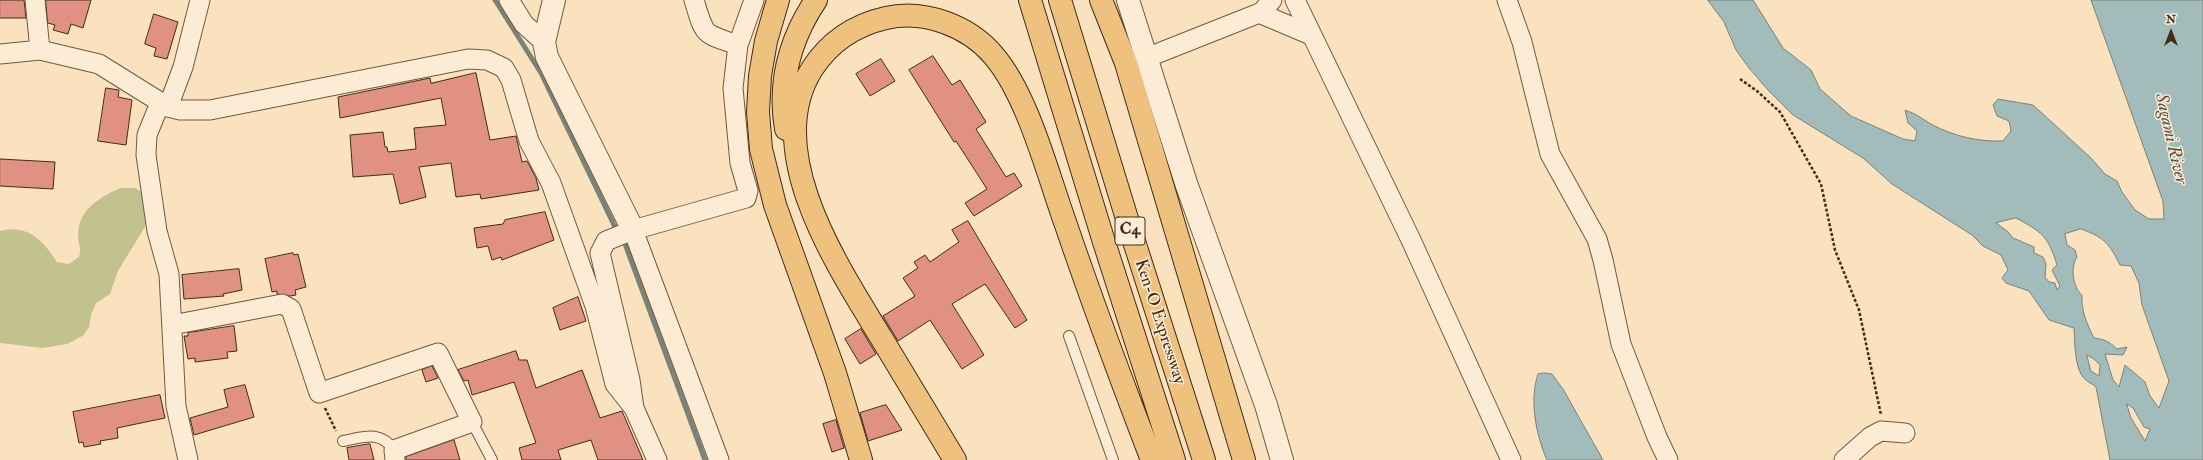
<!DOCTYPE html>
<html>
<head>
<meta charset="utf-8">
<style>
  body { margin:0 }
  #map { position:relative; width:2203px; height:460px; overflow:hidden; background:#fbe2be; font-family:"IM FELL Double Pica",serif }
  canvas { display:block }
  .north { position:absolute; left:2151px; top:12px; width:40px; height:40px; -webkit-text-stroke:3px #fcecd5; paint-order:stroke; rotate:0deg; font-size:11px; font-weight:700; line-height:16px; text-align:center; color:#412c15 }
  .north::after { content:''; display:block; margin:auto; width:14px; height:18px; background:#412c15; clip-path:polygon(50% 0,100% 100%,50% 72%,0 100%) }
</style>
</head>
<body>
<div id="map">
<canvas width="2203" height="460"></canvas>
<div class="north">N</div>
</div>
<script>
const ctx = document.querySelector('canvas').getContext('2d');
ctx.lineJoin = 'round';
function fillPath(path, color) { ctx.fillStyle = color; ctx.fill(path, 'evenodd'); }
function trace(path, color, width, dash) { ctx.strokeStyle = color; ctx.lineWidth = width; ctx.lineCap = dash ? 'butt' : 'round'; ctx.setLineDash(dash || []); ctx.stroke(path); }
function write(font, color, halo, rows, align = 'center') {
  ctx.font = font + ' "IM FELL Double Pica",serif'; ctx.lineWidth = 3; ctx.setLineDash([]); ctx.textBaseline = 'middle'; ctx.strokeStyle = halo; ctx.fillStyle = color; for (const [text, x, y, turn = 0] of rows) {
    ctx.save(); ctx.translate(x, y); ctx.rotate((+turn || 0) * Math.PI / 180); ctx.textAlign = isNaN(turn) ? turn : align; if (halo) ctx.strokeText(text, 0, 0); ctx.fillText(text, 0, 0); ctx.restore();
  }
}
const green = new Path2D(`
  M 120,188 L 135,188 L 144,193 L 146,202 L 146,225 L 118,271 L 110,294 L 96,303 L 91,315 L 89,327 L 84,335 L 67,344 L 43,348 L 0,343 L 0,231 C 27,224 43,240 57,262 L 69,264 L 79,257 C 82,247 78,245 78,236 C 78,209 99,198 120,188 Z`);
const water = new Path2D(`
  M 1708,0 L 1753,0 L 1783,48 L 1811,70 L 1820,89 L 1851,116 L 1903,139 L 1915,141 L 1917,131 L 1908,123 L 1905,110 C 1917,114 1922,119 1933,125 C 1953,136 1979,142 2003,141 L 2011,131 L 2009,121 L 1997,116 L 1993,105 L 1998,99 L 2033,105 L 2091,158 L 2105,174 L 2117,181 L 2122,192 L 2135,210 L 2149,219 L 2164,219 L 2163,201 L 2091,0 L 2203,0 L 2203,460 L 2110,460 L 2096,387 C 2093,384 2089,383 2086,380 C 2074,371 2075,342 2074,328 L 2049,320 L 2029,291 L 2006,283 L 2002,278 L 2008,270 L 2001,255 L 1983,246 L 1972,235 L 1892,184 L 1863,158 L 1793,115 L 1768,90 L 1749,68 L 1736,50 L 1724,22 ZM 2016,218 C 2042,232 2048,236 2057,265 L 2052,270 L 2060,286 L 2057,290 L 2055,283 L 2049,282 L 2045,277 L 2046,264 L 2043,257 L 2034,253 L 2034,247 L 2013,238 L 2007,231 L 1996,223 ZM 2081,229 C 2104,237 2109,243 2120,265 L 2131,266 L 2139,283 L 2142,305 L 2169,381 L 2159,408 L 2150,396 L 2145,382 L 2125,365 L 2119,387 L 2113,380 L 2105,354 L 2123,355 L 2127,347 L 2117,349 C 2110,342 2104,339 2094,338 C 2087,324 2081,311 2082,295 C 2073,288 2070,267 2077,257 L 2075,250 L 2067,245 L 2065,234 ZM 2087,355 L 2094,359 L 2100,365 L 2099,376 L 2091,371 ZM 2127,404 L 2133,408 L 2144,427 L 2150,429 L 2145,441 L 2131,418 Z
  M 1545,373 L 1552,374 L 1563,389 L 1603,460 L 1547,460 C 1536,435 1529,400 1538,374 Z`);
const stream = new Path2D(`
  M 495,0 L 541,73 L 615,227
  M 625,244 L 705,460`);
const building = new Path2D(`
  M 0,0 L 24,0 L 26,18 L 0,18 Z
  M 46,0 L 91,0 L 83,28 L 71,24 L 68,34 L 53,30 L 55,25 L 48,23 Z
  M 154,14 L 178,22 L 167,59 L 154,56 L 156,48 L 145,44 Z
  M 933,56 L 952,85 L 960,80 L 986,122 L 976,129 L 1006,177 L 1014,173 L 1022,186 L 974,216 L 965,203 L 987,189 L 956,141 L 954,142 L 909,70 Z
  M 881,59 L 895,81 L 870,96 L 856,74 Z
  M 476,73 L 490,140 L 516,136 L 522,162 L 527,161 L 536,178 L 539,190 L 481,199 L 480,194 L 456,197 L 451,163 L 419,167 L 426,197 L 400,204 L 393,174 L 353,177 L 350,135 L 383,132 L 385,147 L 387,147 L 388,152 L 416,149 L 414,128 L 446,125 L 441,98 L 340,118 L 338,97 L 430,78 L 431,83 Z
  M 106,88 L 119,90 L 118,97 L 132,100 L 126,145 L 98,141 Z
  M 0,159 L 55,162 L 53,189 L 0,186 Z
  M 545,212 L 554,240 L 502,260 L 501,257 L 492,260 L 488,246 L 477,248 L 474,228 L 503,224 L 505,220 Z
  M 968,221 L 1027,320 L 1015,328 L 985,284 L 952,304 L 984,355 L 962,369 L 930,320 L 898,341 L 883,316 L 915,296 L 903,278 L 918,268 L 914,262 L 925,255 L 930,262 L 959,242 L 952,230 Z
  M 293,253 L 294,255 L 298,254 L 306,287 L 295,290 L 296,295 L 290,296 L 277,294 L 277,291 L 272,292 L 265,259 Z
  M 239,269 L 242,290 L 223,294 L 224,296 L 184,299 L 182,275 Z
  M 578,297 L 586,321 L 560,330 L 553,308 Z
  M 234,326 L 237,351 L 227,352 L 228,358 L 195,362 L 195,358 L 188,359 L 184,336 L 188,336 L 188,333 Z
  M 861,329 L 876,354 L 860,364 L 845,339 Z
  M 516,351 L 519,360 L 527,360 L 536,388 L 582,370 L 600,418 L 622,411 L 643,460 L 598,460 L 591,440 L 558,450 L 561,460 L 522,460 L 519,448 L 536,443 L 514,382 L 472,395 L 468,380 L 464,381 L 458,370 Z
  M 432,366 L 438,378 L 426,382 L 422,370 Z
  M 245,385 L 254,417 L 194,435 L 190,418 L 228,407 L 224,390 Z
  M 160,395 L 165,418 L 117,428 L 118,438 L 100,441 L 101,444 L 84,447 L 83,442 L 79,443 L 73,412 Z
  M 886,405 L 902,430 L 868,441 L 860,413 Z
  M 836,420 L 844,448 L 832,452 L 823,424 Z
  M 454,440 L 460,460 L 406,460 L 406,457 Z
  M 370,444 L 374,460 L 349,460 L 347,448 Z`);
const path = new Path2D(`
  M 1740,79 L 1757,91 L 1780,112 L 1821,184 L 1835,250 L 1859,310 L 1881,415
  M 325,408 L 336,431`);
const service = new Path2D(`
  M 1069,336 L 1113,460
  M 472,422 L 492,460
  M 343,441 C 364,437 380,430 394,450`);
const minor = new Path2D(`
  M 35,0 L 40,50
  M 509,0 L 524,24 L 544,42
  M 694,0 C 705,36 702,33 738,45
  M 1295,0 L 1411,240 L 1511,460
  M 1507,0 L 1522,42 L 1550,154 L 1597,239 L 1603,260 L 1621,344 L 1657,437 L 1668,460
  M 1259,13 L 1311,35
  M 0,54 L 40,50 L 99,64 L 168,107 L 180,110 L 210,110 L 468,59 L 487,60 L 504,68 L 511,80 L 529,141 L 551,183 L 595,306 L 615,384 L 634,408
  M 1146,58 L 1262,12 L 1272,0
  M 160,103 L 147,135 L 146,155 L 157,231 L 169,274 L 176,406 L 188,460
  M 168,107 L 183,67 L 200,0
  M 633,230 L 719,460
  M 172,325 L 282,304 L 291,309 L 319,393 L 438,353 L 472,422 L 394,450 L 395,460
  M 657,460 L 634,408 L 630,380 L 600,253 L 606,241 L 633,230 L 746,198 L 748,191 L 740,163 L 733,88 L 738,45 L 754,0
  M 1844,460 L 1870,437 L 1881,431 L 1905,433`);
const tertiary = new Path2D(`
  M 554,0 L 544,42 L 547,57 L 633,230
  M 1128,0 L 1186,183 L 1266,405 L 1282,460`);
const motorway = new Path2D(`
  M 778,0 L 766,41 L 760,76 L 758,112 L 761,149 L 775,205 L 835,373 L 861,460
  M 1030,0 L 1104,242 L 1174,460
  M 1060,0 L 1132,235 L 1204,460
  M 1101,0 L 1126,63 L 1244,460
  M 786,129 C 778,82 790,39 816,0
  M 955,460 C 931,420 906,379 882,339 C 839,268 760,152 812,69 C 830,41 855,25 886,18 C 924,9 969,26 994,56 C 1028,96 1048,175 1066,225 C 1093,304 1122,382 1152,460`);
const shields = [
  [1130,231,30]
];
const shieldNames = [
  ["C4",1130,231]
];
const streetNames = [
  ["Ken-O Expressway",1159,322,72]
];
const waterNames = [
  ["Sagami River",2170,139,77]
];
fillPath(green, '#c2c28f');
fillPath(water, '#a1bcba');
trace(water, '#7b8278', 1);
trace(stream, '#7b8278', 5);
fillPath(building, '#e09184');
trace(building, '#412c15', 1);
trace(service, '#705a3f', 12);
trace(minor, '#705a3f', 21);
trace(tertiary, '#705a3f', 24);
trace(motorway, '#412c15', 24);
trace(path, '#412c15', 2.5, [3, 2]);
trace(service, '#fcecd5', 10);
trace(minor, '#fcecd5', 19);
trace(tertiary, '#fcecd5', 22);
trace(motorway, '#eec17f', 22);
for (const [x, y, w] of shields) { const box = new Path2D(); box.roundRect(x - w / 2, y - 14, w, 28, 3); ctx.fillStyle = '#fcecd5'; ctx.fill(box); trace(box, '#412c15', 1); }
write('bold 16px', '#412c15', null, shieldNames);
write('17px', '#412c15', '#fcecd5', streetNames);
write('italic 18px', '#59503e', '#fcecd5', waterNames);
</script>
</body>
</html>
